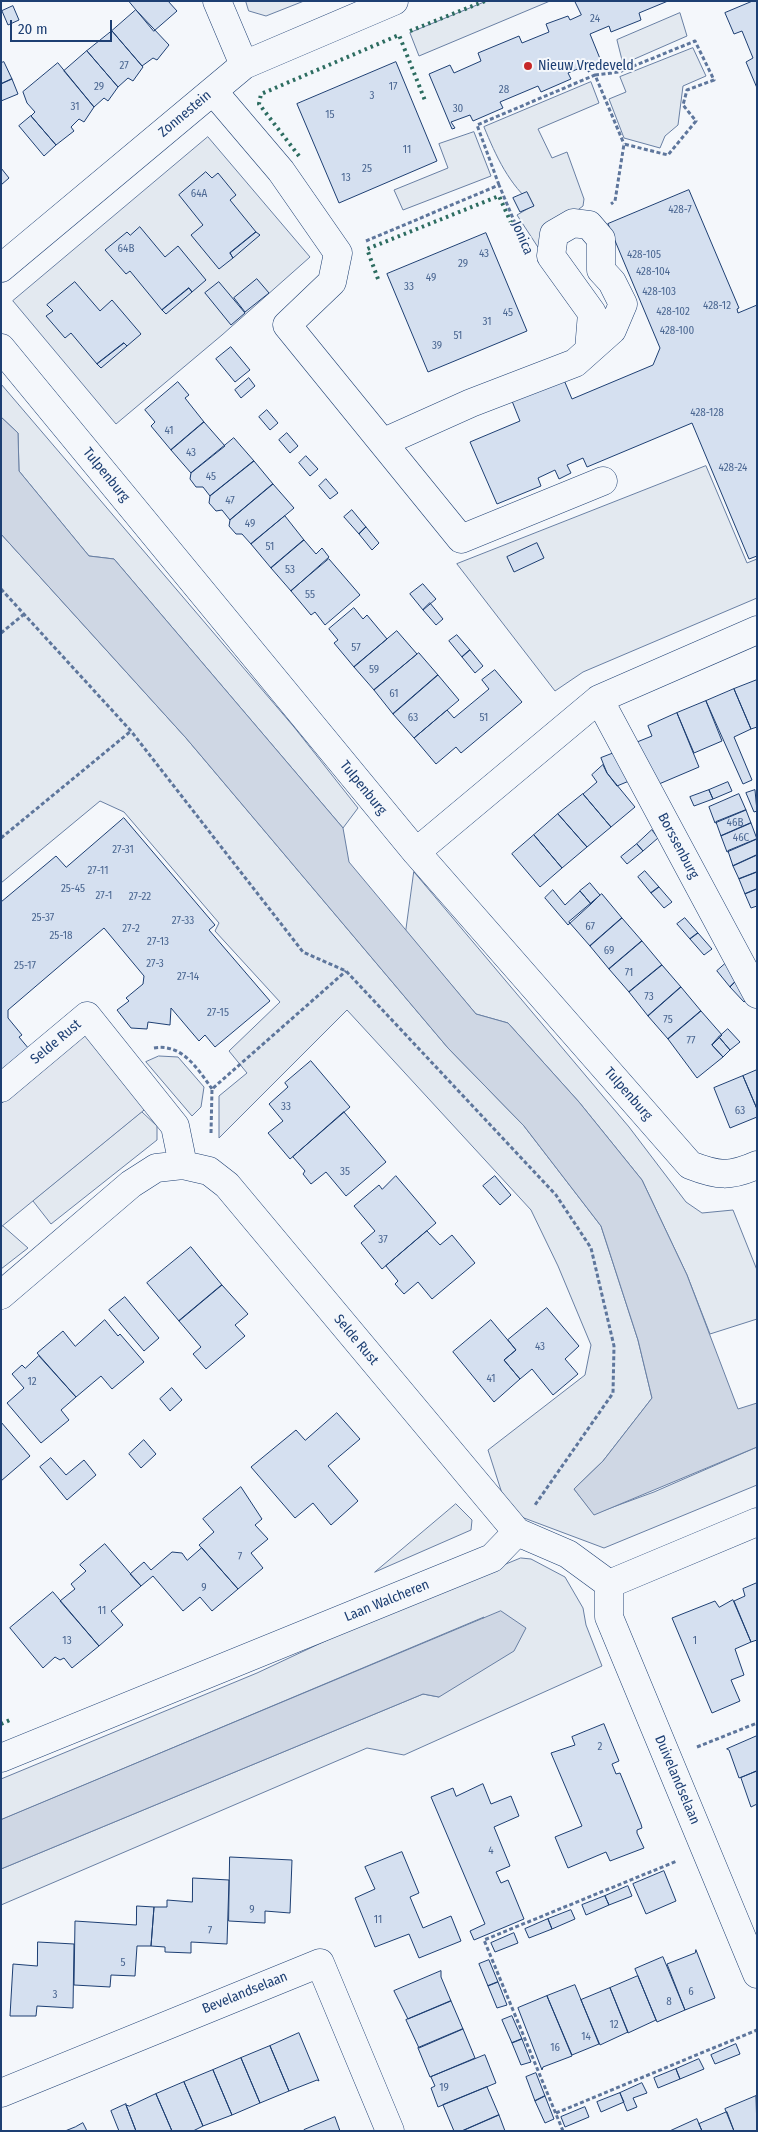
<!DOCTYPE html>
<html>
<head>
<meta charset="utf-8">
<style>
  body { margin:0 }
  #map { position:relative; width:758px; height:2132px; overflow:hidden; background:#f4f7fb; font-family:"Fira Sans Condensed",sans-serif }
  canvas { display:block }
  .frame { position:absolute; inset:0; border:2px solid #1d3f73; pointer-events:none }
  .scale { position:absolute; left:10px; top:20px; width:102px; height:22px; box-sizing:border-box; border:2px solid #1d3f73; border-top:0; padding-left:6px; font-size:15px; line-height:18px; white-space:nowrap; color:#1d3f73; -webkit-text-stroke:4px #f4f7fb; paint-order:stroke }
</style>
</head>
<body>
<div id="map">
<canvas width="758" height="2132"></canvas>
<div class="frame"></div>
<div class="scale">20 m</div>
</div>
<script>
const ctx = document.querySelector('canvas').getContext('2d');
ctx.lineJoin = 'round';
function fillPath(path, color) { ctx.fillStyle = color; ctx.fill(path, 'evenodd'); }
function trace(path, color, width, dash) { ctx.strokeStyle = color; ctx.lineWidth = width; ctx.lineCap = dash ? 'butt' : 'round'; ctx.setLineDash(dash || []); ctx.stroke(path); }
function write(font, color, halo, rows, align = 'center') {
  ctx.font = font + ' "Fira Sans Condensed",sans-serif'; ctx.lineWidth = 4; ctx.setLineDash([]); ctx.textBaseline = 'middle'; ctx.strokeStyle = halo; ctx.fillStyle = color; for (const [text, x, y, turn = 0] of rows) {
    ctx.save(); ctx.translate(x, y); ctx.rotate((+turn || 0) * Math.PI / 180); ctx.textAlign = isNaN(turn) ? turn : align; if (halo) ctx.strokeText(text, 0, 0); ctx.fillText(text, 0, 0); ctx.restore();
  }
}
const green = new Path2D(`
  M 246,1 L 304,1 L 266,16 L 249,11 Z
  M 487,1 L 550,1 L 419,56 L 410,33 Z
  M 680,13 L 687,36 L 623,64 L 617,40 Z
  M 693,48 L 706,76 L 683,86 L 678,125 L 665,136 L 660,148 L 624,138 L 609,99 L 626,92 L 620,77 Z
  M 591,82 L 599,103 L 538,129 L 552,158 L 567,152 L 584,199 L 583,206 L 548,232 L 545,258 L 517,215 L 534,205 C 509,185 496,156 484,127 Z
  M 474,132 L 491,176 L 403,210 L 394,190 L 448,168 L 439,144 Z
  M 208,137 L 310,257 L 222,335 L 116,424 L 13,301 Z
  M 1,384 L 294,727 L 358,808 L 343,828 L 114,559 L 89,556 L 19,471 L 18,433 L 1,417 Z
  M 706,466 L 747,563 L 757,559 L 757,598 L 583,672 L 555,691 L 457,564 Z
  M 1,534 L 186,738 L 448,1048 L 524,1126 L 601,1226 L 638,1340 L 652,1398 L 603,1461 L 574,1489 L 594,1514 L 654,1492 L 757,1447 L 757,1485 L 604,1548 L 508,1512 L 488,1450 L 585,1375 L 591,1345 L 558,1266 L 531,1210 L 347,1010 L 219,1138 L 219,1096 L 247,1073 L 229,1051 L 280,1002 L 215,931 L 219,923 L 124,812 L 100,801 L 1,883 Z
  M 414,872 L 629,1127 L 686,1202 L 702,1213 L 733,1210 L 757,1270 L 757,1319 L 710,1334 L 687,1275 L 642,1180 L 579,1102 L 508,1023 L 476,1014 L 406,931 Z
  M 159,1056 L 178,1057 L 204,1087 L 201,1107 L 192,1116 L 146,1062 Z
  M 142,1112 L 157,1126 L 157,1140 L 51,1224 L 33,1201 Z
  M 3,1226 L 28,1248 L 1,1269 L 1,1227 Z
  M 456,1504 L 472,1520 L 471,1530 L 375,1572 Z
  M 521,1558 L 531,1559 L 565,1577 L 583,1608 L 586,1625 L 602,1666 L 404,1755 L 367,1748 L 1,1905 L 1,1869 L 423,1694 L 439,1697 L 484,1617 L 1,1820 L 1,1779 L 257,1673 L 372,1619 Z`);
const parking = new Path2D(`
  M 88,1031 L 149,1106 L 1,1227 L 1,1104 Z`);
const water = new Path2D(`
  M 1,417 L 18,433 L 19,471 L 89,556 L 114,559 L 343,828 L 349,862 L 476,1014 L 508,1023 L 579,1102 L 642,1180 L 687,1275 L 738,1409 L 757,1403 L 757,1447 L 594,1515 L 574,1489 L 603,1461 L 652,1398 L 638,1340 L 601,1226 L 524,1126 L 448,1048 L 186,738 L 1,534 Z
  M 501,1611 L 526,1628 L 514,1651 L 439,1697 L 423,1694 L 1,1869 L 1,1820 Z`);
const building = new Path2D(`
  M 129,1 L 168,1 L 177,11 L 154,31 Z
  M 575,1 L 668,1 L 639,13 L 641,20 L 611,32 L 609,26 L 590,34 L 603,66 L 588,72 L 587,65 L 568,73 L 571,79 L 541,92 L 538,86 L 500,102 L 503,108 L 473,121 L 470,115 L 451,122 L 455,128 L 452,129 L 429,74 L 450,65 L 454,73 L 481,61 L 478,53 L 519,36 L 522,43 L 549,32 L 546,24 L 568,16 L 570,20 L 581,15 Z
  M 753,1 L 757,1 L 757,88 L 746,62 L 753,58 L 742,31 L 734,34 L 725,13 Z
  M 13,6 L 19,20 L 8,25 L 2,11 Z
  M 136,10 L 169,45 L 157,60 L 153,58 L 142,66 L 112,31 Z
  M 112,31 L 143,67 L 133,81 L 128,78 L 118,87 L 87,51 Z
  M 87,51 L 118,87 L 108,101 L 104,98 L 94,107 L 64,71 Z
  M 4,62 L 12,79 L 1,84 L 1,63 Z
  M 396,62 L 437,161 L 339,203 L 297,104 Z
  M 58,63 L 94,107 L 84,122 L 79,119 L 71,127 L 74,131 L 56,145 L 31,116 L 35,112 L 27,103 L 23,92 Z
  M 12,79 L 18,94 L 1,101 L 1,84 Z
  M 31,116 L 56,145 L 44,156 L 19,126 Z
  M 1,168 L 9,178 L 1,185 Z
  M 206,172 L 212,178 L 218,173 L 236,195 L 230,200 L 256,232 L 230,253 L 233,258 L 219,269 L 191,235 L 203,225 L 179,195 Z
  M 689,190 L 739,308 L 737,309 L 738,313 L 757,305 L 757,556 L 749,559 L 692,423 L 587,467 L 583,458 L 567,465 L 571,473 L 559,479 L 555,470 L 538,478 L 541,486 L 497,504 L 470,442 L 520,421 L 512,401 L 564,380 L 572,399 L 653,365 L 660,348 L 608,224 Z
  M 527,192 L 534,206 L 520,212 L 513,198 Z
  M 140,227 L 165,257 L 178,246 L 206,280 L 192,292 L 189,288 L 162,310 L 130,271 L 126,274 L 105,250 L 127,232 L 130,235 Z
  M 256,232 L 260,235 L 233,258 L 230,253 Z
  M 486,233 L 527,331 L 428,372 L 387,274 Z
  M 257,279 L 269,293 L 245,312 L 234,298 Z
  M 75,282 L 100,311 L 112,300 L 141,334 L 127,346 L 124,343 L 97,364 L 71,333 L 65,338 L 46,316 L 53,311 L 47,305 Z
  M 219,282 L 245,313 L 231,325 L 205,293 Z
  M 189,288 L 192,292 L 166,314 L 162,310 Z
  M 124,343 L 127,346 L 101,368 L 97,364 Z
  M 231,347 L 250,370 L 235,382 L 216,359 Z
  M 249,378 L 255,386 L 241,398 L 235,390 Z
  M 178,382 L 189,395 L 185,398 L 204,422 L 171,450 L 151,426 L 155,422 L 145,410 Z
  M 267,410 L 278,423 L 270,430 L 259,417 Z
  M 204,422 L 225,446 L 191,473 L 171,450 Z
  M 287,433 L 298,446 L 290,453 L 279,440 Z
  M 234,438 L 254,461 L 210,496 L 203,487 L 196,487 L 190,479 L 191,473 Z
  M 306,456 L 318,469 L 310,476 L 299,463 Z
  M 254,461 L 273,484 L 230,520 L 222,510 L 216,511 L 209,503 L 210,496 Z
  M 326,479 L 338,493 L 330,499 L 319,486 Z
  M 273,484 L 294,508 L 251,544 L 242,534 L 236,534 L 229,526 L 230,520 Z
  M 352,510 L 366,527 L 359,534 L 344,517 Z
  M 285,516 L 304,540 L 271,568 L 251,544 Z
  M 366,527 L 379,543 L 372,550 L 359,534 Z
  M 304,540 L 316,554 L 322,548 L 329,557 L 291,591 L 271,568 Z
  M 537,543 L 544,558 L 514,572 L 507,557 Z
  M 329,559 L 360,595 L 325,625 L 315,612 L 311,615 L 291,591 Z
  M 423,584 L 436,599 L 423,610 L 410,594 Z
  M 430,603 L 443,619 L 436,625 L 423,610 Z
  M 354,608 L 363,619 L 367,615 L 387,639 L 354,667 L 334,643 L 338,640 L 329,629 Z
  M 397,631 L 417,654 L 374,690 L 354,667 Z
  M 457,635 L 470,650 L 462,657 L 449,641 Z
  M 470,650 L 483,666 L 475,673 L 462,657 Z
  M 419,653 L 438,675 L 393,714 L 374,690 Z
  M 495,670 L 522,702 L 461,753 L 456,747 L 436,764 L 414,738 L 447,710 L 454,718 L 489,689 L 482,680 Z
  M 438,675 L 459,700 L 414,738 L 393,714 Z
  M 757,680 L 757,727 L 751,729 L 734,689 Z
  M 734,689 L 751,729 L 734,737 L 752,780 L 743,784 L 706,701 Z
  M 706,701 L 722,741 L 694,753 L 677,713 Z
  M 677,713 L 699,767 L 659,784 L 637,742 L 652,736 L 648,726 Z
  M 614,753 L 629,781 L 617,786 L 607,773 L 601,758 Z
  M 603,765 L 607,773 L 635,807 L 611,827 L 583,794 L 597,782 L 592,775 Z
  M 728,782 L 732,791 L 713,799 L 709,790 Z
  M 709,790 L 713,799 L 694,806 L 690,797 Z
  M 755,790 L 757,811 L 754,812 L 746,793 Z
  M 583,794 L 611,827 L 587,847 L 558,814 Z
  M 739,794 L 746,810 L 715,823 L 709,807 Z
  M 746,810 L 751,823 L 721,836 L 716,822 Z
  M 558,814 L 587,847 L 562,868 L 534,835 Z
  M 124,818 L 215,925 L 209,930 L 270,1001 L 215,1047 L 205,1035 L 199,1041 L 171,1008 L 170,1025 L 148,1022 L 147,1029 L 131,1028 L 117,1010 L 129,1001 L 126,998 L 143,984 L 144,976 L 104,928 L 8,1010 L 8,1018 L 22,1035 L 19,1037 L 29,1049 L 1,1070 L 1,902 L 56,856 L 66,867 Z
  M 751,823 L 757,839 L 727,852 L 721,836 Z
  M 652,830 L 658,838 L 643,851 L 637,844 Z
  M 534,835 L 562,868 L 540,887 L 512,854 Z
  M 757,839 L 757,855 L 733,866 L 728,851 Z
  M 637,844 L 643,851 L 627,864 L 621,857 Z
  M 757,855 L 757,872 L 739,879 L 733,866 Z
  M 645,871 L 659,887 L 651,893 L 638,877 Z
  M 757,872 L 757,889 L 745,894 L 739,879 Z
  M 590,883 L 600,895 L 591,904 L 580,891 Z
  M 659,887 L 672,902 L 664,908 L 651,893 Z
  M 757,889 L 757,906 L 751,908 L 745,894 Z
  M 553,890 L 565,905 L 580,891 L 591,904 L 568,925 L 545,898 Z
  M 602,894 L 622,918 L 590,946 L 569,922 Z
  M 622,918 L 642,941 L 609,969 L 590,946 Z
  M 685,918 L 698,933 L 690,939 L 677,924 Z
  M 698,933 L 712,949 L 704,955 L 690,939 Z
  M 642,941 L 662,965 L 629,992 L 609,969 Z
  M 725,964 L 738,979 L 730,987 L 717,971 Z
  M 662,965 L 681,987 L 648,1016 L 629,992 Z
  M 738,979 L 751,996 L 744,1002 L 730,987 Z
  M 681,987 L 701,1011 L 668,1039 L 648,1016 Z
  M 701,1011 L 722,1035 L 712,1045 L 723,1057 L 697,1078 L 668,1039 Z
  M 728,1029 L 740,1042 L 730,1050 L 719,1037 Z
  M 719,1037 L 730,1050 L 723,1057 L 712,1045 Z
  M 311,1061 L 350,1107 L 290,1159 L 268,1133 L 283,1121 L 269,1104 L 288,1087 L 285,1083 Z
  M 757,1070 L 757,1109 L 743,1076 Z
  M 743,1076 L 757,1109 L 757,1117 L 730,1128 L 714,1088 Z
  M 344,1112 L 386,1162 L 346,1196 L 326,1172 L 311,1184 L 303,1174 L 305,1171 L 293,1157 Z
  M 396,1176 L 436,1223 L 382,1269 L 361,1243 L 375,1231 L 354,1206 L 379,1185 L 382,1189 Z
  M 495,1176 L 511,1195 L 500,1205 L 483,1186 Z
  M 427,1231 L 440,1245 L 452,1235 L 475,1263 L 432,1299 L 418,1282 L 404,1294 L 395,1284 L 398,1281 L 386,1266 Z
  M 191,1247 L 222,1285 L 179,1321 L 147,1283 Z
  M 222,1285 L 248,1314 L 235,1325 L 245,1336 L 206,1369 L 193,1354 L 201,1347 L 179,1321 Z
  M 125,1297 L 159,1338 L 144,1351 L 109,1310 Z
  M 547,1308 L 579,1346 L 565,1359 L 578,1374 L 553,1395 L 532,1369 L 520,1379 L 504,1360 L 516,1350 L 508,1340 Z
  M 105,1320 L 118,1336 L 120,1334 L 144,1362 L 112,1389 L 101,1376 L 76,1397 L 37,1353 L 63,1331 L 75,1346 Z
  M 491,1320 L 516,1350 L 504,1360 L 520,1379 L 494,1402 L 453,1352 Z
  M 39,1356 L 76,1397 L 61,1410 L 69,1420 L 41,1443 L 7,1403 L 24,1388 L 12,1374 L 22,1365 L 25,1368 Z
  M 172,1388 L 182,1400 L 170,1411 L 160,1399 Z
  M 337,1413 L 360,1439 L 328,1466 L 358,1501 L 331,1525 L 313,1503 L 295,1518 L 251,1467 L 296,1430 L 305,1440 Z
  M 1,1422 L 30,1456 L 1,1481 Z
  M 144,1440 L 156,1454 L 141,1468 L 129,1454 Z
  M 51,1458 L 66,1475 L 84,1460 L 96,1475 L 67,1500 L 40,1467 Z
  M 241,1487 L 262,1519 L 255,1525 L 268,1539 L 251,1553 L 263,1568 L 238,1589 L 199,1545 L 214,1532 L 203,1519 Z
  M 105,1544 L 141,1586 L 111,1611 L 123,1625 L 99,1646 L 60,1601 L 75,1589 L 71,1584 L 86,1571 L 80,1565 Z
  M 202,1548 L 238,1589 L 212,1611 L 200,1597 L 183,1611 L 153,1576 L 141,1586 L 130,1574 L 144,1562 L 151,1570 L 172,1552 L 182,1553 L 187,1560 Z
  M 757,1583 L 757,1640 L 751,1642 L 734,1601 L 745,1596 L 743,1589 Z
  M 53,1592 L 99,1646 L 72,1668 L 64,1658 L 60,1660 L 55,1657 L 43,1668 L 10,1628 Z
  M 733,1600 L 751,1642 L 735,1649 L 744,1675 L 731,1680 L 740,1701 L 712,1713 L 672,1618 L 715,1601 L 719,1607 Z
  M 604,1724 L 619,1761 L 612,1764 L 616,1774 L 620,1773 L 641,1824 L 642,1828 L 637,1830 L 637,1833 L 644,1848 L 610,1861 L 606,1852 L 568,1868 L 555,1837 L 582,1826 L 551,1753 L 575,1745 L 572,1737 Z
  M 757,1736 L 757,1771 L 739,1778 L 729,1750 L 727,1749 Z
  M 757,1771 L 757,1804 L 751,1807 L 741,1778 Z
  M 483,1784 L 491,1804 L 511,1796 L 519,1816 L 494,1827 L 510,1866 L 496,1872 L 501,1883 L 508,1880 L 524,1919 L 474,1940 L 470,1931 L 485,1924 L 431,1797 L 453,1788 L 456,1796 Z
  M 402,1852 L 419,1893 L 410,1897 L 423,1928 L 451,1916 L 461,1941 L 419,1958 L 409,1934 L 375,1947 L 355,1898 L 375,1889 L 365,1867 Z
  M 230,1857 L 292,1860 L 290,1913 L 265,1911 L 265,1923 L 229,1921 Z
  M 664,1871 L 676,1901 L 646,1914 L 633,1884 Z
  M 193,1878 L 229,1880 L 227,1944 L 191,1942 L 191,1953 L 165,1952 L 165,1947 L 151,1946 L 154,1907 L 167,1907 L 167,1900 L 192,1902 Z
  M 628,1886 L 632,1896 L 609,1905 L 605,1896 Z
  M 605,1896 L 609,1905 L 586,1915 L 582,1905 Z
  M 137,1906 L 154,1907 L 151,1946 L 137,1946 L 135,1976 L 111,1975 L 110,1987 L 74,1985 L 75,1921 L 136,1925 Z
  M 571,1910 L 575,1919 L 552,1929 L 548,1919 Z
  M 548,1919 L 552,1929 L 529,1938 L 525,1929 Z
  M 514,1933 L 518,1943 L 495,1952 L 491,1943 Z
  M 38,1942 L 74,1944 L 73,2008 L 37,2006 L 36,2016 L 10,2016 L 13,1964 L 37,1966 Z
  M 696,1950 L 715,1998 L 685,2010 L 667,1964 L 695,1953 Z
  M 663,1957 L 685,2010 L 657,2022 L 635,1969 Z
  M 489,1960 L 498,1982 L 488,1986 L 479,1964 Z
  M 441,1971 L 441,1977 L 451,2001 L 408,2019 L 394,1991 Z
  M 638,1976 L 656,2020 L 628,2033 L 610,1988 Z
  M 498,1982 L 507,2005 L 497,2008 L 488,1986 Z
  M 575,1985 L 599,2044 L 572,2055 L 547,1996 Z
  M 610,1988 L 628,2032 L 600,2045 L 581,2000 Z
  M 547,1996 L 572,2056 L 543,2067 L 542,2070 L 518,2008 Z
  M 451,2001 L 463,2029 L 419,2048 L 406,2020 Z
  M 512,2016 L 522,2039 L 512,2043 L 502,2020 Z
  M 463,2029 L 475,2058 L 430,2077 L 418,2048 Z
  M 299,2033 L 319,2081 L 317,2080 L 289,2091 L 270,2046 Z
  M 522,2039 L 531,2062 L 521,2065 L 512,2043 Z
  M 736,2044 L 740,2054 L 715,2064 L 711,2055 Z
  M 270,2046 L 289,2091 L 260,2103 L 241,2058 Z
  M 485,2055 L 496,2083 L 438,2107 L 431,2088 L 435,2086 L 431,2077 Z
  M 241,2058 L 260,2103 L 232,2115 L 213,2070 Z
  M 699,2059 L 704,2069 L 680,2079 L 676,2069 Z
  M 676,2069 L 680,2079 L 658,2088 L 654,2078 Z
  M 213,2070 L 232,2115 L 203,2126 L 184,2082 Z
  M 536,2073 L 545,2096 L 535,2101 L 526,2077 Z
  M 184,2082 L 203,2126 L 193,2131 L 172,2131 L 156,2094 Z
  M 642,2083 L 647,2093 L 633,2098 L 637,2107 L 627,2111 L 620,2093 Z
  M 487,2087 L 499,2115 L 462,2131 L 454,2131 L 443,2105 Z
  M 620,2093 L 624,2102 L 601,2112 L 597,2102 Z
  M 156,2094 L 172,2131 L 136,2131 L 126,2105 L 129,2106 Z
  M 545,2096 L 554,2119 L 545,2123 L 535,2101 Z
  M 756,2096 L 757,2131 L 734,2131 L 725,2109 Z
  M 126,2104 L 126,2105 L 136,2131 L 119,2131 L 111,2111 Z
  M 585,2107 L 589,2117 L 565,2127 L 561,2117 Z
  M 727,2112 L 734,2131 L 702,2131 L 699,2124 Z
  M 499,2115 L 505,2131 L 462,2131 Z
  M 335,2117 L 340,2131 L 304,2131 L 304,2130 Z
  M 697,2119 L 702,2131 L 670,2131 Z
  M 83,2123 L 87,2131 L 65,2131 L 75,2127 Z`);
const path = new Path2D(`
  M 595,75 L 619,72 L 695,41 L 714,80 L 687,90 L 683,105 L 696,121 L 668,155 L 624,144 L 615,201 L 611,204
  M 499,185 L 477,125 L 595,75 L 624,144
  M 366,241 L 499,185 L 520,235
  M 1,589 L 131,731 L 303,952 L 346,971 L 556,1195 L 591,1248 L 614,1346 L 613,1393 L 535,1505
  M 1,633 L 23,615
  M 1,838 L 131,731
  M 154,1048 C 182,1043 198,1069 212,1089
  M 211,1133 L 212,1089 L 346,971
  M 697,1747 L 757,1723
  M 556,2113 L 757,2030
  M 563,2131 L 484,1940 L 677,1861`);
const minor = new Path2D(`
  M 217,1 L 244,65
  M 213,91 L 281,171 L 338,253 L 332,282 L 287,325 L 461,539 L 603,481
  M 1,268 L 244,65 L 394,1
  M 1,348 L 416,852 L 690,1165 C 718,1176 730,1177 757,1165
  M 384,442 L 471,403 L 575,363 L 612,330 L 623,304 L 612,282 L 601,270 L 601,239 L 589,225 L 573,223 L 554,234 L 551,256 L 592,313 L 589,350
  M 599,699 L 757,994
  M 416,852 L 599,699 L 757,630
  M 1,1088 L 87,1016 L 175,1126 L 183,1165
  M 1,1295 L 131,1184 L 156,1168 L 183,1165 L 209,1171 L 227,1185 L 517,1532 L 568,1554 L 609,1584 L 757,1522
  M 609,1584 L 609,1617 L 757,1974
  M 1,1758 L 492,1558 L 517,1532
  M 1,2093 L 320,1963 L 390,2131`);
const hedge = new Path2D(`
  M 410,31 L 485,1
  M 299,156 L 259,104 L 261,94 L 399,35 L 426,103
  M 378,279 L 367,249 L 499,196 L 513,227
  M 1,1724 L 12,1719`);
const markers = [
  [528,66,5,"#c62828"]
];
const numberNames = [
  ["24",595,19],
  ["27",124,66],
  ["29",99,87],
  ["17",393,87],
  ["28",504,90],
  ["3",372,96],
  ["31",75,107],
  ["30",458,109],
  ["15",330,115],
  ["11",407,150],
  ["25",367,169],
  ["13",346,178],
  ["64A",199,194],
  ["428-7",680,210],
  ["64B",126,249],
  ["43",484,254],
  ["428-105",644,255],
  ["29",463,264],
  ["428-104",653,272],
  ["49",431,278],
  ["33",409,287],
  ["428-103",659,292],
  ["428-12",717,306],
  ["428-102",673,312],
  ["45",508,313],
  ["31",487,322],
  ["428-100",677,331],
  ["51",458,336],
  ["39",437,346],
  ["428-128",707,413],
  ["41",169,431],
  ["43",191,453],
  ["428-24",733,468],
  ["45",211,477],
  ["47",230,501],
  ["49",250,524],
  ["51",270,547],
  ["53",290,570],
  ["55",310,595],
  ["57",356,648],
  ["59",374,670],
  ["61",394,694],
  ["63",413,718],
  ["51",484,718],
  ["46B",735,823],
  ["46C",741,838],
  ["27-31",123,850],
  ["27-11",98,871],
  ["25-45",73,889],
  ["27-1",104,896],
  ["27-22",140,897],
  ["25-37",43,918],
  ["27-33",183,921],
  ["67",590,927],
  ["27-2",131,929],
  ["25-18",61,936],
  ["27-13",158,942],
  ["69",609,951],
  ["27-3",155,964],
  ["25-17",25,966],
  ["71",629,973],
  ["27-14",188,977],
  ["73",649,997],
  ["27-15",218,1013],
  ["75",668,1020],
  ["77",691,1041],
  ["33",286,1107],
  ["63",740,1111],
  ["35",345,1172],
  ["37",383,1240],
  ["43",540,1347],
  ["41",491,1379],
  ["12",32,1382],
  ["7",240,1557],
  ["9",204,1588],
  ["11",102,1611],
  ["13",67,1641],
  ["1",695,1641],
  ["2",600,1747],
  ["4",491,1851],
  ["9",252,1910],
  ["11",378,1920],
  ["7",210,1931],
  ["5",123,1963],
  ["6",691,1992],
  ["3",55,1995],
  ["8",669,2002],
  ["12",614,2025],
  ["14",586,2037],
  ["16",555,2048],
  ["19",444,2088]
];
const poiNames = [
  ["Nieuw Vredeveld",538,66]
];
const streetNames = [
  ["Zonnestein",185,114,-40],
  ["Jonica",522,238,67],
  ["Tulpenburg",106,475,51],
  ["Tulpenburg",363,788,51],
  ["Borssenburg",678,846,62],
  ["Selde Rust",56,1042,-40],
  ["Tulpenburg",628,1094,49],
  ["Selde Rust",356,1340,50],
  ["Laan Walcheren",387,1601,-22],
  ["Duivelandselaan",677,1780,67],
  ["Bevelandselaan",245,1993,-22]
];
fillPath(green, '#e3e9f0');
trace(green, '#687fa3', 1);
fillPath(parking, '#e3e8f0');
trace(parking, '#687fa3', 1);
fillPath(water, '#cfd7e4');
trace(water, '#687fa3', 1);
fillPath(building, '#d5e0f0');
trace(building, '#1d3f73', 1);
trace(minor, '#1d3f73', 29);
trace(path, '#5e769c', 3, [4, 2.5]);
trace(minor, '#f4f7fb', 28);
trace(hedge, '#2c6c60', 4, [2.5, 4]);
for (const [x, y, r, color] of markers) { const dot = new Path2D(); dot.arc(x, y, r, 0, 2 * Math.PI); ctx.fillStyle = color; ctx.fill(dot); trace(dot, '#f4f7fb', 2); }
write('11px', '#4b6792', null, numberNames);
write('14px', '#1d3f73', '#f4f7fb', poiNames, 'left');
write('14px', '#1d3f73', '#f4f7fb', streetNames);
</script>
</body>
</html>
